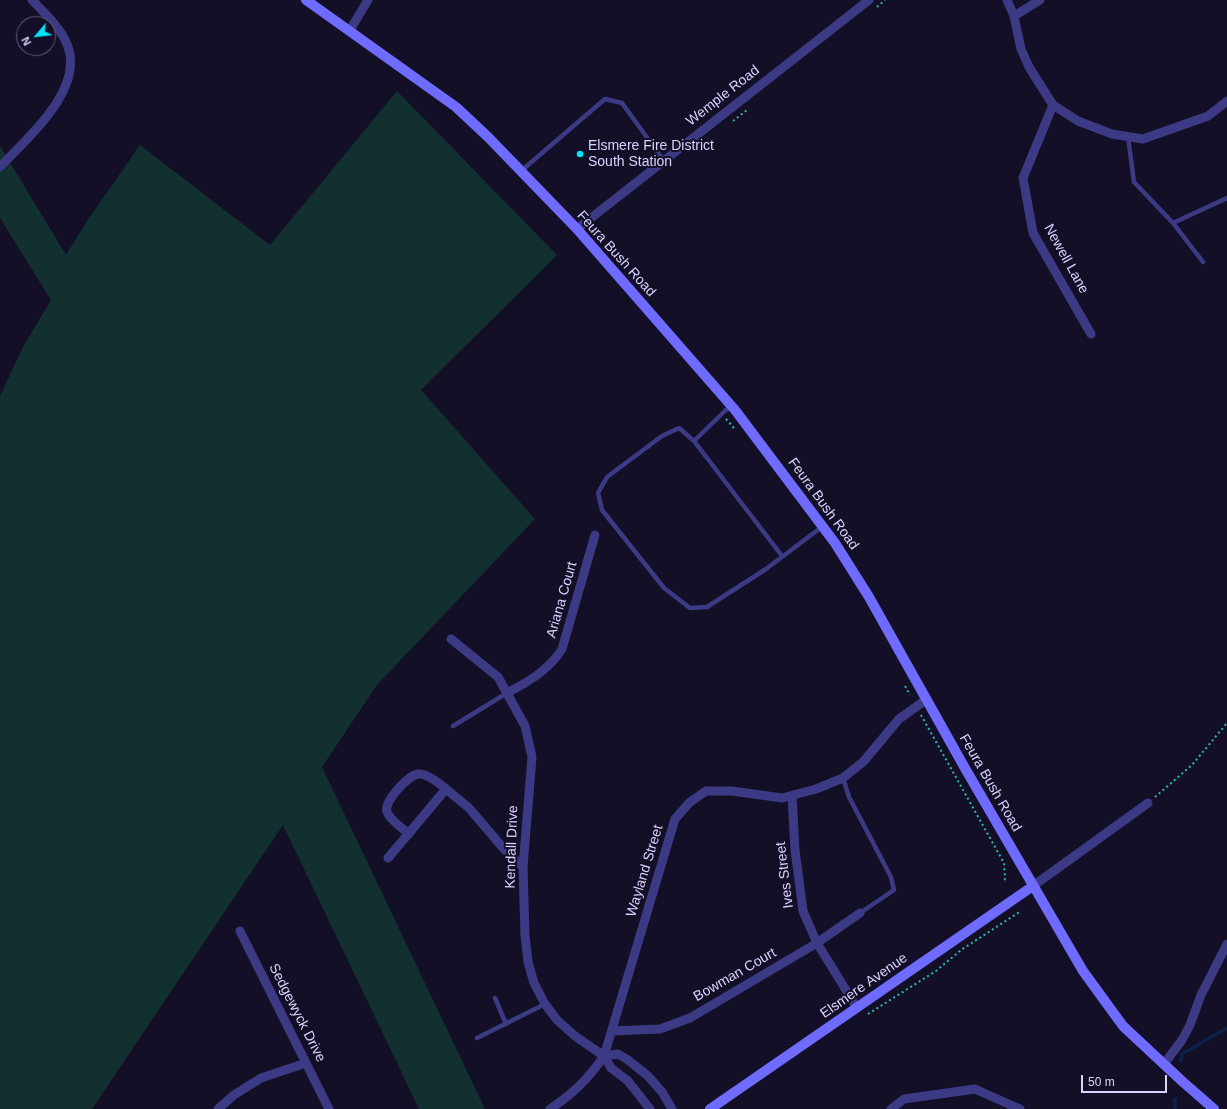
<!DOCTYPE html>
<html>
<head>
<meta charset="utf-8">
<style>
  body { margin:0 }
  #map { position:relative; width:1227px; height:1109px; overflow:hidden; background:#130f26; font-family:Helvetica,sans-serif }
  canvas { display:block }
  .north { position:absolute; left:16px; top:16px; width:40px; height:40px; box-sizing:border-box; background:#130f26; border:1px solid #625e7d; border-radius:50%; rotate:242deg; font-size:11px; font-weight:700; line-height:16px; text-align:center; color:#d9d4ff }
  .north::after { content:''; display:block; margin:auto; width:14px; height:18px; background:#00e5ff; clip-path:polygon(50% 0,100% 100%,50% 72%,0 100%) }
  .scale { position:absolute; left:1081px; top:1075px; width:86px; height:18px; box-sizing:border-box; border:2px solid #d9d4ff; border-top:0; padding-left:5px; font-size:12px; line-height:14px; white-space:nowrap; color:#d9d4ff; -webkit-text-stroke:3px #130f26; paint-order:stroke }
</style>
</head>
<body>
<div id="map">
<canvas width="1227" height="1109"></canvas>
<div class="north">N</div>
<div class="scale">50 m</div>
</div>
<script>
const ctx = document.querySelector('canvas').getContext('2d');
ctx.lineJoin = 'round';
function fillPath(path, color) { ctx.fillStyle = color; ctx.fill(path, 'evenodd'); }
function trace(path, color, width, dash) { ctx.strokeStyle = color; ctx.lineWidth = width; ctx.lineCap = dash ? 'butt' : 'round'; ctx.setLineDash(dash || []); ctx.stroke(path); }
function write(font, color, halo, rows, align = 'center') {
  ctx.font = font + ' Helvetica,sans-serif'; ctx.lineWidth = 4; ctx.setLineDash([]); ctx.textBaseline = 'middle'; ctx.strokeStyle = halo; ctx.fillStyle = color; for (const [text, x, y, turn = 0] of rows) {
    ctx.save(); ctx.translate(x, y); ctx.rotate((+turn || 0) * Math.PI / 180); ctx.textAlign = isNaN(turn) ? turn : align; if (halo) ctx.strokeText(text, 0, 0); ctx.fillText(text, 0, 0); ctx.restore();
  }
}
const green = new Path2D(`
  M 397,91 L 557,255 L 421,390 L 535,519 L 377,685 L 322,767 L 485,1109 L 419,1109 L 283,825 L 92,1109 L 0,1109 L 0,396 L 23,347 L 51,300 L 0,218 L 0,146 L 66,255 L 87,221 L 140,145 L 270,245 Z`);
const stream = new Path2D(`
  M 1181,1061 L 1182,1054 L 1227,1028
  M 1175,1109 L 1175,1099`);
const path = new Path2D(`
  M 877,7 L 885,0
  M 733,121 L 747,110
  M 726,419 L 734,428
  M 905,686 L 910,695
  M 921,715 L 1004,863 L 1005,879 L 1004,883
  M 1155,797 L 1192,765 L 1227,723
  M 868,1014 L 936,971 L 961,950 L 1021,911`);
const lane = new Path2D(`
  M 1128,137 L 1134,182 L 1173,223 L 1203,262
  M 521,171 L 605,99 L 622,103 L 664,161
  M 1173,223 L 1227,198
  M 731,405 L 694,441 L 679,428 L 662,436 L 607,477 L 598,493 L 602,510 L 664,588 L 690,608 L 707,607 L 766,569 L 823,526
  M 694,441 L 782,556
  M 453,726 L 507,693
  M 843,778 L 849,797 L 891,877 L 894,890 L 860,913
  M 495,998 L 506,1024
  M 477,1038 L 545,1004`);
const street = new Path2D(`
  M 1007,0 L 1014,16 L 1021,49 L 1029,67 L 1053,105 L 1078,121 L 1112,134 L 1143,139 L 1208,116 L 1227,101
  M 1014,16 L 1040,0
  M 350,30 L 368,0
  M 1053,105 L 1023,178 L 1033,233 L 1091,334
  M 0,167 C 27,138 88,87 66,42 C 59,26 44,13 32,0
  M 577,229 L 869,0
  M 451,639 L 498,677 L 525,726 L 532,757 L 523,867 L 525,935 L 528,962 L 534,983 L 545,1004 L 557,1020 L 575,1036 L 604,1056 L 611,1068 L 628,1081 L 650,1109
  M 507,693 C 528,682 549,670 562,649 L 595,535
  M 792,796 L 795,850 L 803,911 L 817,943 L 857,1008
  M 409,834 C 402,828 390,820 387,812 C 383,802 409,774 419,774 C 428,774 439,783 446,789
  M 388,858 L 446,789 L 469,808 L 504,849 L 523,867
  M 1033,886 L 1148,803
  M 240,931 L 329,1109
  M 612,1031 L 660,1029 L 690,1018 L 817,943 L 860,913
  M 604,1056 L 618,1054 L 628,1060 L 648,1076 L 662,1092 L 672,1109
  M 1164,1064 L 1182,1040 L 1190,1025 L 1201,995 L 1227,944
  M 218,1109 L 234,1095 L 261,1078 L 306,1063
  M 550,1109 C 573,1094 588,1079 604,1056 L 675,819 L 690,802 L 706,791 L 732,791 L 782,798 L 816,789 L 843,778 L 864,761 L 899,719 L 927,699
  M 891,1109 L 904,1099 L 975,1089 L 1020,1109`);
const secondary = new Path2D(`
  M 306,0 L 456,107 L 488,137 L 577,229 L 735,410 L 835,543 L 869,597 L 966,770 L 1083,971 L 1123,1026 L 1183,1082 L 1214,1109
  M 710,1109 L 1033,886`);
const markers = [
  [580,154,4,"#00e5ff"]
];
const streetNames = [
  ["Wemple Road",723,96,-38],
  ["Feura Bush Road",616,254,48],
  ["Newell Lane",1066,259,61],
  ["Feura Bush Road",823,504,54],
  ["Ariana Court",562,600,-74],
  ["Feura Bush Road",990,783,60],
  ["Kendall Drive",512,847,-88],
  ["Wayland Street",645,871,-73],
  ["Ives Street",785,875,-97],
  ["Bowman Court",735,975,-30],
  ["Elsmere Avenue",864,986,-35],
  ["Sedgewyck Drive",297,1013,63]
];
const poiNames = [
  ["Elsmere Fire District",588,146],
  ["South Station",588,162]
];
fillPath(green, '#12302f');
trace(stream, '#0c2248', 3.5);
trace(path, '#2fb8b0', 2, [2, 3]);
trace(lane, '#3d3a85', 4.5);
trace(street, '#3d3a85', 9);
trace(secondary, '#6f6bff', 10);
for (const [x, y, r, color] of markers) { const dot = new Path2D(); dot.arc(x, y, r, 0, 2 * Math.PI); ctx.fillStyle = color; ctx.fill(dot); trace(dot, '#130f26', 1.5); }
write('14px', '#d9d4ff', '#130f26', streetNames);
write('14px', '#d9d4ff', '#130f26', poiNames, 'left');
</script>
</body>
</html>
